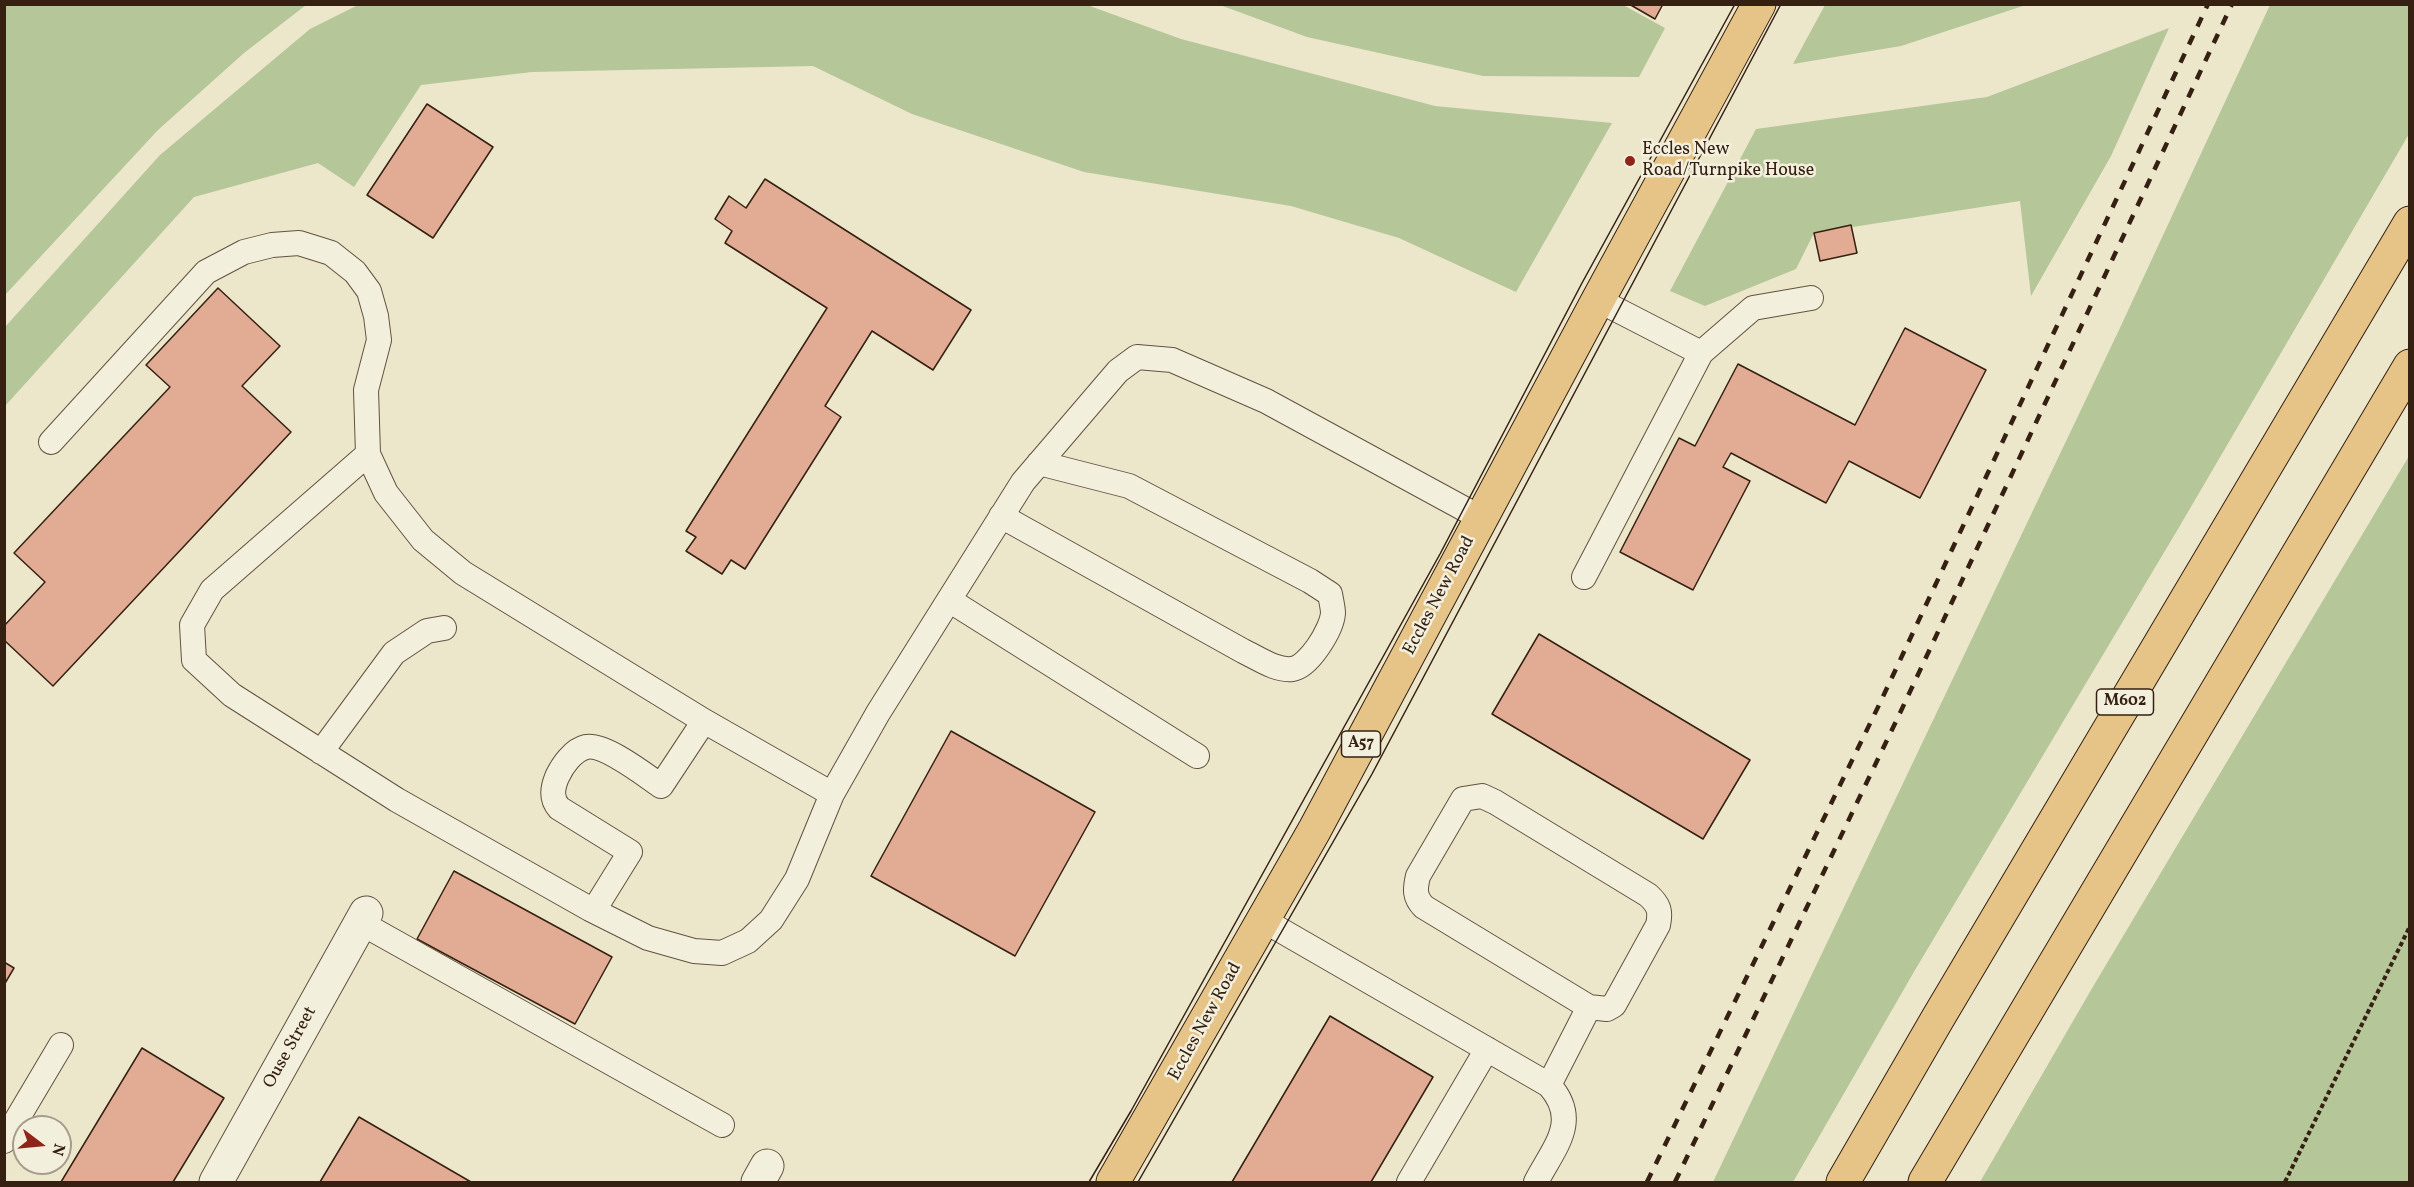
<!DOCTYPE html>
<html>
<head>
<meta charset="utf-8">
<style>
  body { margin:0 }
  #map { position:relative; width:2414px; height:1187px; overflow:hidden; background:#ece6cb; font-family:Vollkorn,serif }
  canvas { display:block }
  .frame { position:absolute; inset:0; border:6px solid #352012; pointer-events:none }
  .north { position:absolute; left:12px; top:1115px; width:60px; height:60px; box-sizing:border-box; background:#f3efdd; border:2px solid #a79c8c; border-radius:50%; rotate:106deg; font-size:16px; font-weight:700; line-height:24px; text-align:center; color:#352012 }
  .north::after { content:''; display:block; margin:auto; width:21px; height:27px; background:#8f2418; clip-path:polygon(50% 0,100% 100%,50% 72%,0 100%) }
</style>
</head>
<body>
<div id="map">
<canvas width="2414" height="1187"></canvas>
<div class="frame"></div>
<div class="north">N</div>
</div>
<script>
const ctx = document.querySelector('canvas').getContext('2d');
ctx.lineJoin = 'round';
function fillPath(path, color) { ctx.fillStyle = color; ctx.fill(path, 'evenodd'); }
function trace(path, color, width, dash) { ctx.strokeStyle = color; ctx.lineWidth = width; ctx.lineCap = dash ? 'butt' : 'round'; ctx.setLineDash(dash || []); ctx.stroke(path); }
function write(font, color, halo, rows, align = 'center') {
  ctx.font = font + ' Vollkorn,serif'; ctx.lineWidth = 5; ctx.setLineDash([]); ctx.textBaseline = 'middle'; ctx.strokeStyle = halo; ctx.fillStyle = color; for (const [text, x, y, turn = 0] of rows) {
    ctx.save(); ctx.translate(x, y); ctx.rotate((+turn || 0) * Math.PI / 180); ctx.textAlign = isNaN(turn) ? turn : align; if (halo) ctx.strokeText(text, 0, 0); ctx.fillText(text, 0, 0); ctx.restore();
  }
}
const green = new Path2D(`
  M 5,4 L 306,4 L 306,5 L 244,53 L 158,130 L 5,295 Z
  M 360,4 L 1087,5 L 1181,39 L 1435,106 L 1612,123 L 1516,292 L 1399,238 L 1291,206 L 1084,172 L 912,114 L 813,66 L 532,72 L 421,85 L 354,187 L 318,163 L 194,197 L 5,406 L 5,327 L 160,155 L 310,29 Z
  M 1220,5 L 1623,5 L 1665,28 L 1639,77 L 1483,76 L 1307,37 Z
  M 1825,5 L 1825,4 L 2026,5 L 1901,46 L 1793,64 Z
  M 2270,5 L 2409,5 L 2409,134 L 2178,529 L 1915,970 L 1793,1182 L 1713,1182 L 2119,330 Z
  M 2169,28 L 2111,156 L 2031,296 L 2020,201 L 1814,233 L 1796,269 L 1705,306 L 1670,291 L 1756,129 L 1987,97 Z
  M 2409,456 L 2409,1182 L 1980,1182 L 2091,990 Z`);
const building = new Path2D(`
  M 1629,4 L 1663,4 L 1655,19 Z
  M 427,104 L 493,147 L 433,238 L 367,195 Z
  M 765,179 L 971,310 L 933,370 L 872,331 L 825,406 L 841,417 L 745,569 L 731,560 L 722,574 L 686,551 L 696,537 L 686,531 L 827,308 L 725,243 L 732,231 L 715,219 L 729,196 L 746,208 Z
  M 1851,225 L 1857,253 L 1820,261 L 1814,233 Z
  M 218,288 L 280,346 L 242,386 L 291,432 L 53,686 L 4,640 L 4,626 L 45,582 L 14,553 L 170,387 L 146,365 Z
  M 1905,328 L 1986,370 L 1920,498 L 1849,461 L 1826,503 L 1731,453 L 1723,467 L 1750,481 L 1693,590 L 1620,552 L 1679,438 L 1695,446 L 1738,364 L 1855,425 Z
  M 1539,634 L 1750,760 L 1703,839 L 1492,714 Z
  M 951,731 L 1095,812 L 1015,956 L 871,876 Z
  M 454,871 L 612,957 L 575,1024 L 417,939 Z
  M 4,962 L 14,968 L 4,985 Z
  M 1330,1016 L 1433,1077 L 1371,1182 L 1232,1182 Z
  M 142,1048 L 224,1098 L 173,1182 L 61,1182 Z
  M 359,1117 L 471,1182 L 320,1182 Z`);
const path = new Path2D(`
  M 2285,1182 L 2410,926`);
const lane = new Path2D(`
  M 1598,300 L 1701,353
  M 51,442 L 206,272 L 244,252 L 272,245 L 299,243 L 331,253 L 355,272 L 369,291 L 376,316 L 379,340 L 366,390 L 368,454 L 386,493 L 423,540 L 463,573 L 704,721 L 832,794 L 878,713 L 1023,482 L 1118,371 L 1137,357 L 1172,360 L 1266,401 L 1481,518
  M 368,454 L 212,590 L 192,625 L 194,660 L 232,695 L 397,800 L 590,909 L 648,938 L 694,951 L 722,953 L 748,941 L 771,920 L 797,879 L 832,794
  M 1001,516 L 1243,651 C 1258,658 1276,671 1292,669 C 1309,667 1332,629 1333,613 C 1333,608 1331,600 1330,594 L 1310,581 L 1129,486 L 1039,463
  M 1584,577 L 1701,353 L 1753,308 L 1811,298
  M 949,600 L 1197,756
  M 321,752 L 394,653 L 427,631 L 444,628
  M 1482,796 L 1495,802 L 1648,895 C 1659,905 1661,911 1658,925 L 1614,1005 L 1607,1009 L 1589,1007 L 1424,907 C 1414,897 1415,889 1418,876 L 1463,799 Z
  M 594,910 L 630,852 L 559,808 C 551,799 552,789 557,777 C 562,766 573,750 586,747 C 604,743 645,775 661,786 L 704,721
  M 1263,920 L 1549,1085 C 1581,1121 1554,1147 1536,1182
  M 361,923 L 722,1125
  M 1549,1085 L 1589,1007
  M 4,1141 L 61,1045
  M 1409,1182 L 1487,1049`);
const street = new Path2D(`
  M 216,1182 L 366,913
  M 758,1182 L 767,1166`);
const primary = new Path2D(`
  M 1113,1182 L 1314,831 L 1598,300 L 1759,4`);
const highway = new Path2D(`
  M 1843,1182 L 1938,1018 L 2410,223
  M 1925,1182 L 2410,366`);
const tram = new Path2D(`
  M 1089,1182 L 1131,1111 L 1440,554 L 1582,283 L 1735,4
  M 1138,1182 L 1372,774 L 1781,4`);
const rail = new Path2D(`
  M 1647,1182 L 1879,705 L 2208,4
  M 1675,1182 L 1900,713 L 2232,4`);
const markers = [
  [1630,161,6,"#8f2418"]
];
const shields = [
  [2125,702,57],
  [1361,744,39]
];
const shieldNames = [
  ["M602",2125,702],
  ["A57",1361,744]
];
const poiNames = [
  ["Eccles New",1642,151],
  ["Road/Turnpike House",1642,172]
];
const streetNames = [
  ["Eccles New Road",1440,596,-62],
  ["Eccles New Road",1206,1022,-61],
  ["Ouse Street",291,1048,-61]
];
fillPath(green, '#b5c699');
fillPath(building, '#e1ac93');
trace(building, '#352012', 1.5);
trace(lane, '#635240', 26);
trace(street, '#635240', 35);
trace(primary, '#352012', 35);
trace(highway, '#352012', 35);
trace(path, '#352012', 4, [4.5, 3]);
trace(lane, '#f3efdd', 24);
trace(street, '#f3efdd', 33);
trace(primary, '#e6c386', 33);
trace(highway, '#e6c386', 33);
trace(tram, '#352012', 1.5);
trace(rail, '#352012', 4.5, [10, 10]);
for (const [x, y, r, color] of markers) { const dot = new Path2D(); dot.arc(x, y, r, 0, 2 * Math.PI); ctx.fillStyle = color; ctx.fill(dot); trace(dot, '#f3efdd', 2); }
for (const [x, y, w] of shields) { const box = new Path2D(); box.roundRect(x - w / 2, y - 13, w, 26, 4.5); ctx.fillStyle = '#f3efdd'; ctx.fill(box); trace(box, '#352012', 1.5); }
write('bold 16px', '#352012', null, shieldNames);
write('18px', '#352012', '#f3efdd', poiNames, 'left');
write('18px', '#352012', '#f3efdd', streetNames);
</script>
</body>
</html>
